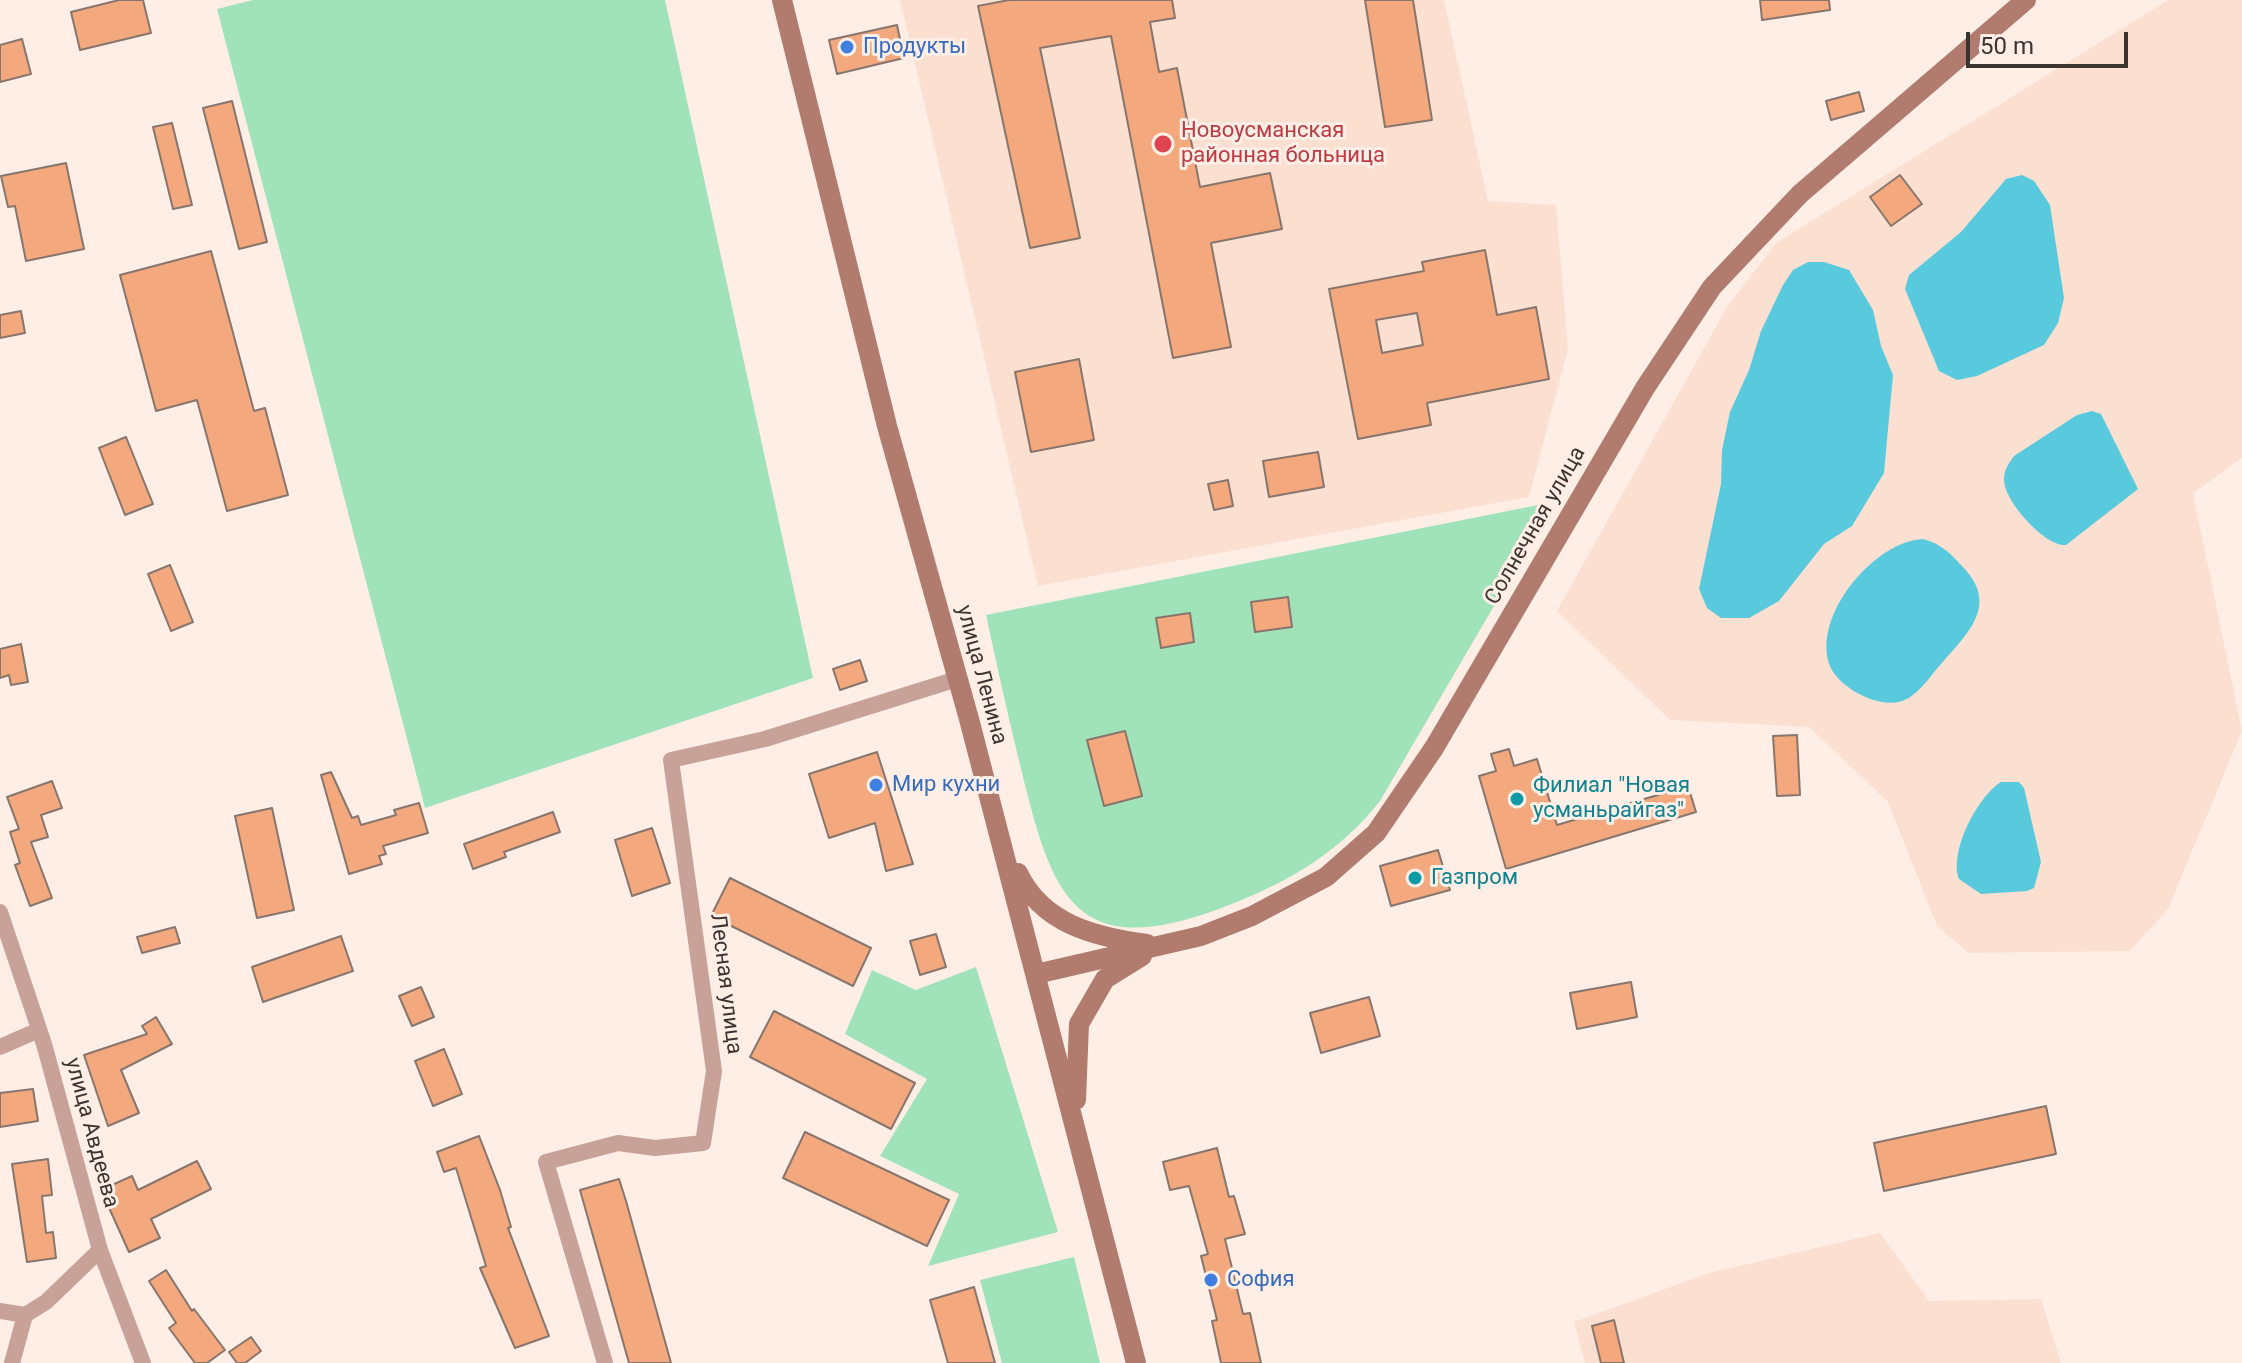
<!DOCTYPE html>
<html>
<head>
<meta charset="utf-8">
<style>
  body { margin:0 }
  #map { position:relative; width:2242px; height:1363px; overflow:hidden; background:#feeee6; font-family:Roboto,sans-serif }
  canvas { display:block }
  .scale { position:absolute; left:1966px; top:32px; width:162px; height:36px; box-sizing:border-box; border:4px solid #3c3430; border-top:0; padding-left:10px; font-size:24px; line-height:28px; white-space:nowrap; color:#3c3430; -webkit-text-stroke:6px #feeee6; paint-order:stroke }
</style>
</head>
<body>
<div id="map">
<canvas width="2242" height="1363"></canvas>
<div class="scale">50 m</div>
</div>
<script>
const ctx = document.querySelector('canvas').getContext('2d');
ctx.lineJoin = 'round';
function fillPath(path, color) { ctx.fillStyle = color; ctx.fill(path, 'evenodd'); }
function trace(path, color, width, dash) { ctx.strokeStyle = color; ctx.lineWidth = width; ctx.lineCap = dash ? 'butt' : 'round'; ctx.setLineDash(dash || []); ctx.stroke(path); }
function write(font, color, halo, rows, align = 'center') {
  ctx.font = font + ' Roboto,sans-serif'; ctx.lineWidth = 6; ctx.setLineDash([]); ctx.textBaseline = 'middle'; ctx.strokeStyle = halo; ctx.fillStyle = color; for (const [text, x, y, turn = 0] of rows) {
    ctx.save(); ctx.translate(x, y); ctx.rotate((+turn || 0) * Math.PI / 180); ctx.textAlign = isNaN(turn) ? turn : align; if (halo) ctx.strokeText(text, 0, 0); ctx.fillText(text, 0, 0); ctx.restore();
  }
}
const built = new Path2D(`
  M 900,0 L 1444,0 L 1488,201 L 1556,205 L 1568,349 L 1529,497 L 1038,586 Z
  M 2168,0 L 2242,0 L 2242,458 L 2193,493 L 2242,731 L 2168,909 L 2130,951 L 1969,953 L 1937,926 L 1888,802 L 1809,727 L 1670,720 L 1557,611 L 1727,307 L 1776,243 Z
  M 1880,1233 L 1929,1301 L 2041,1299 L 2061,1363 L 1585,1363 L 1574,1322 L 1709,1273 Z`);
const green = new Path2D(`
  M 253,0 L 665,0 L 813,678 L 425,808 L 217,9 Z
  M 1543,504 L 1515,570 L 1380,801 C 1337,856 1281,886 1216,910 C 1080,959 1054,902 1024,781 C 1010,726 998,670 986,615 Z
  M 976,967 L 1058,1232 L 928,1266 L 959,1194 L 880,1156 L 927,1079 L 845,1034 L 872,970 L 916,990 Z
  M 1074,1257 L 1100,1363 L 1002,1363 L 980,1280 Z`);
const water = new Path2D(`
  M 2022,175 L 2034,181 L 2050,205 L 2064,298 L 2058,323 L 2044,345 L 1977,376 L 1957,380 L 1939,371 L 1905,289 L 1909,275 L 1961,232 L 2006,179 Z
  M 1808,262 L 1824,262 L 1849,270 L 1873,310 L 1881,346 L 1893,375 L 1884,473 L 1852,526 L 1824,544 L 1779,601 L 1749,618 L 1721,618 L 1707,608 L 1699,589 L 1721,484 L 1722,450 L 1730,412 L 1749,370 L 1761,331 L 1783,285 L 1793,270 Z
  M 2092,411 L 2101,414 L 2138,489 L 2066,545 C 2045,547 2003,500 2004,479 C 2004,470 2009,463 2014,456 L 2077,415 Z
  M 1923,539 C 1941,544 1949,552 1962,566 C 1999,604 1970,631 1942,663 C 1930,676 1919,695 1902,701 C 1879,709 1839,688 1830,666 C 1811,617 1874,541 1923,539 Z
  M 2001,782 L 2019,782 L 2024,788 L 2041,862 L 2034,888 L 2027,891 L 1981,894 L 1959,879 C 1949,852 1977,797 2001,782 Z`);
const building = new Path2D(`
  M 119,0 L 143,0 L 151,33 L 80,50 L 71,12 Z
  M 1009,0 L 1172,0 L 1175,18 L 1150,22 L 1159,72 L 1177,68 L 1200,187 L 1270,173 L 1282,229 L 1211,243 L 1231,347 L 1173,358 L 1111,36 L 1040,48 L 1080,238 L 1030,248 L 978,6 Z
  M 1365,0 L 1413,0 L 1432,120 L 1385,127 Z
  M 1760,0 L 1829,0 L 1830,10 L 1762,20 Z
  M 897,25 L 904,58 L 837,74 L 829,40 Z
  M 22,39 L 31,74 L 0,82 L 0,45 Z
  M 1859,92 L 1864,111 L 1831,120 L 1826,101 Z
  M 232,101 L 267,242 L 239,249 L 203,108 Z
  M 172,123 L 192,205 L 173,209 L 153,127 Z
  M 66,163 L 84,249 L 26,261 L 15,206 L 8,207 L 1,176 Z
  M 1900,175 L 1922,204 L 1891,226 L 1870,197 Z
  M 1485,250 L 1497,315 L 1536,307 L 1549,379 L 1427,403 L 1431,425 L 1358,439 L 1329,289 L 1424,271 L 1422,262 ZM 1417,313 L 1423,345 L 1382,353 L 1376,320 Z
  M 211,251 L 254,411 L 265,408 L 288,495 L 227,511 L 197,400 L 156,411 L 120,275 Z
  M 21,311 L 25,333 L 0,338 L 0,315 Z
  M 1079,359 L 1094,440 L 1031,452 L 1015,372 Z
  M 126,437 L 153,504 L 125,515 L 99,448 Z
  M 1318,452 L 1324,487 L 1269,497 L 1263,461 Z
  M 1228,480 L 1233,506 L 1214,510 L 1208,484 Z
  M 170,565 L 193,622 L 171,631 L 148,574 Z
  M 1288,597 L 1292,627 L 1255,632 L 1251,602 Z
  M 1190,613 L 1194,642 L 1161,648 L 1156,618 Z
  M 21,644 L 28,682 L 11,685 L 9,675 L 0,678 L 0,649 Z
  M 860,660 L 867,681 L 840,690 L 833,669 Z
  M 1125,731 L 1142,796 L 1104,806 L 1087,740 Z
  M 1797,735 L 1800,795 L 1777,796 L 1773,736 Z
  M 1509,749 L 1514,766 L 1537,759 L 1557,825 L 1688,786 L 1696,812 L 1506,869 L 1479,776 L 1496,771 L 1491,754 Z
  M 877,752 L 913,864 L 886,871 L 875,823 L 829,838 L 809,774 Z
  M 331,772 L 352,818 L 358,816 L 361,825 L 396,815 L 394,810 L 419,803 L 428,833 L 383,846 L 386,854 L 379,856 L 382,864 L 349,874 L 321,775 Z
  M 52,781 L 62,808 L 41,815 L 48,837 L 31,842 L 52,898 L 30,906 L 15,865 L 20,863 L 10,832 L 19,829 L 7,797 Z
  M 272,808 L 294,910 L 257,918 L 235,816 Z
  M 553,812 L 560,832 L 504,852 L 506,857 L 473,869 L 464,844 Z
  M 652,828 L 670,883 L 632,896 L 615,840 Z
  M 1438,850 L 1450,890 L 1391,906 L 1380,866 Z
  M 730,878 L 871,948 L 853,986 L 711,916 Z
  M 175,927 L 180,943 L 142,953 L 137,937 Z
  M 936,934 L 946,967 L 920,975 L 910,941 Z
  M 341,936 L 353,971 L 263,1002 L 252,967 Z
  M 1631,982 L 1637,1017 L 1577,1029 L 1570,993 Z
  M 421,987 L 434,1017 L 412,1026 L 399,996 Z
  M 1369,997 L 1380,1036 L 1321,1053 L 1310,1013 Z
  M 774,1011 L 915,1083 L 891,1129 L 750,1057 Z
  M 156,1017 L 172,1044 L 121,1070 L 139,1113 L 108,1126 L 84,1055 L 147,1034 L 142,1026 Z
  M 444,1049 L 462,1094 L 433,1106 L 415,1061 Z
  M 33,1089 L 38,1121 L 0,1127 L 0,1093 Z
  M 2046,1106 L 2056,1154 L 1884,1191 L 1874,1143 Z
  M 805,1132 L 949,1200 L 927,1246 L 783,1178 Z
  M 479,1136 L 500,1190 L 511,1227 L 508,1228 L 549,1336 L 515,1348 L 480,1268 L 486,1266 L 456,1168 L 444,1172 L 437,1152 Z
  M 1217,1148 L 1229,1197 L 1234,1196 L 1245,1234 L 1225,1239 L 1243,1314 L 1250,1313 L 1261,1363 L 1221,1363 L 1212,1321 L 1217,1320 L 1201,1256 L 1208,1254 L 1189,1186 L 1170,1190 L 1163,1162 Z
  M 48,1159 L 52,1195 L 42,1196 L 46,1233 L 53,1232 L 56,1258 L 27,1262 L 12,1164 Z
  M 197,1161 L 211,1189 L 151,1219 L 160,1238 L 129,1252 L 101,1190 L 132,1176 L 138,1190 Z
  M 619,1179 L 626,1201 L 671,1363 L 629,1363 L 580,1190 Z
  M 166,1270 L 192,1311 L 194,1309 L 225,1350 L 207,1363 L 195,1363 L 169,1328 L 176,1323 L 149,1281 Z
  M 974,1287 L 995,1363 L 948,1363 L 930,1300 Z
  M 1614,1320 L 1624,1363 L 1601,1363 L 1592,1326 Z
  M 251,1337 L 261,1351 L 245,1363 L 237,1363 L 229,1352 Z`);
const street = new Path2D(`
  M 0,912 L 44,1044 L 100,1250 L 143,1363
  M 0,1047 L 39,1030
  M 0,1311 L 25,1315 L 46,1302 L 100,1250
  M 12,1363 L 25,1315
  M 605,1363 L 546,1162 L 618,1143 L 655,1148 L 703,1143 L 714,1071 L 671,760 L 765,739 L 957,679`);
const secondary = new Path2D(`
  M 782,0 L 887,426 L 969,719 L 1136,1363
  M 1018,873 C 1042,924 1095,937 1147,944
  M 1036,974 L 1201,936 L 1252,916 L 1326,877 L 1376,833 L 1434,748 L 1645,388 L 1712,287 L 1800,194 L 2026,0
  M 1076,1100 L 1079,1024 L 1105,979 L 1142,956`);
const markers = [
  [847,47,8,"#3f7fe0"],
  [1163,144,10,"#e0444e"],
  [876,785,8,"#3f7fe0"],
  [1517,799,8,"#0f9aa8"],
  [1415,878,8,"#0f9aa8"],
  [1211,1280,8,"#3f7fe0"]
];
const shopNames = [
  ["Продукты",863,47],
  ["Мир кухни",892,785],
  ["София",1227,1280]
];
const healthNames = [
  ["Новоусманская",1181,131],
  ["районная больница",1181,156]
];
const streetNames = [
  ["Солнечная улица",1536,526,-60],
  ["улица Ленина",981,675,75],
  ["Лесная улица",725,984,83],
  ["улица Авдеева",91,1133,75]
];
const cultureNames = [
  ["Филиал \"Новая",1533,786],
  ["усманьрайгаз\"",1533,811],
  ["Газпром",1431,878]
];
fillPath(built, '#fbe0d1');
fillPath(green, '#a0e2b9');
fillPath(water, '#59cade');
fillPath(building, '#f3a87e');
trace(building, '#88766d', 2);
trace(street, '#c8a298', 16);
trace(secondary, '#b17b6d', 20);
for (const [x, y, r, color] of markers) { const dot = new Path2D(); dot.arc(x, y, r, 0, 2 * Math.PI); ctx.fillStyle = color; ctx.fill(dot); trace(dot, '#feeee6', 3); }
write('22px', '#366cbe', '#feeee6', shopNames, 'left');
write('22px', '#be3a42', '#feeee6', healthNames, 'left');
write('22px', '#3c3430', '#feeee6', streetNames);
write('22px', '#0d838f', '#feeee6', cultureNames, 'left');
</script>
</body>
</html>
